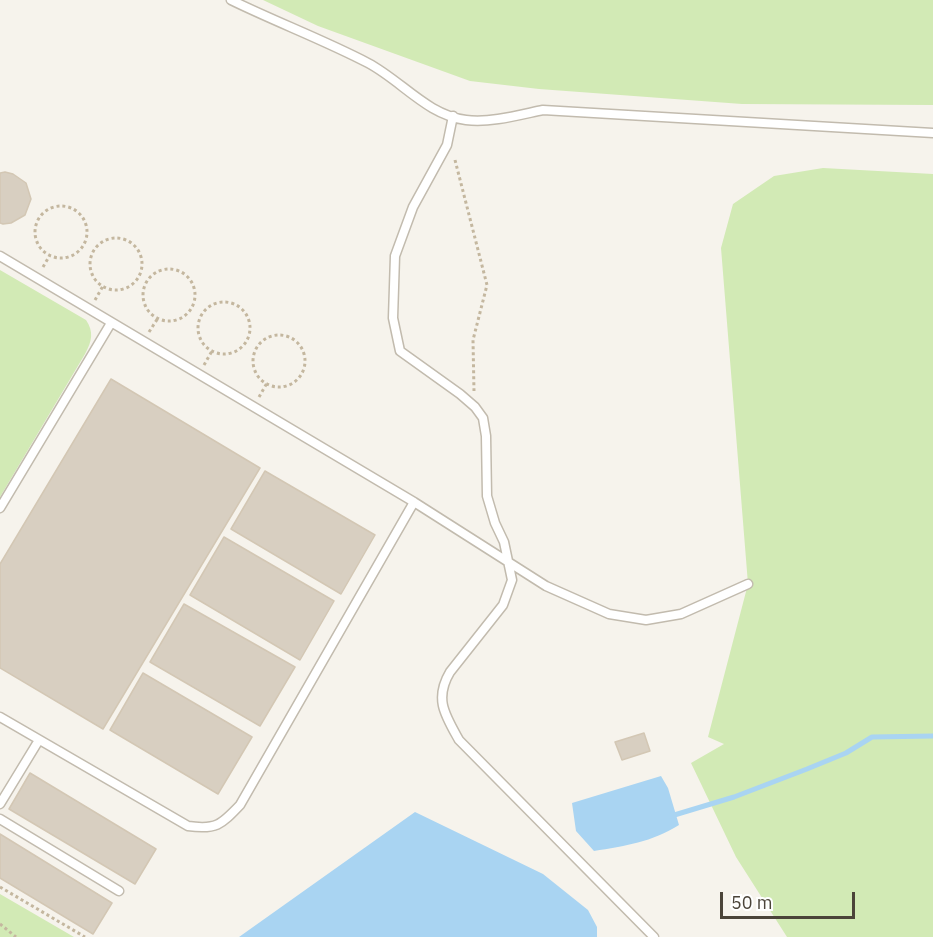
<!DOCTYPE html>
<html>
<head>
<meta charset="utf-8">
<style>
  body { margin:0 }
  #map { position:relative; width:933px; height:937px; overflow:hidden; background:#f6f3ec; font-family:"IBM Plex Sans",sans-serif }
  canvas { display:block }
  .scale { position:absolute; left:720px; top:892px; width:135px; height:27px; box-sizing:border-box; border:3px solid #4b4439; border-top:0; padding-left:8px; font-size:18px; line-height:21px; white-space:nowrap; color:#4b4439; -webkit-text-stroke:4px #fff; paint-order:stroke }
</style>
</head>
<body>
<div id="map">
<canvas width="933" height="937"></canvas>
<div class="scale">50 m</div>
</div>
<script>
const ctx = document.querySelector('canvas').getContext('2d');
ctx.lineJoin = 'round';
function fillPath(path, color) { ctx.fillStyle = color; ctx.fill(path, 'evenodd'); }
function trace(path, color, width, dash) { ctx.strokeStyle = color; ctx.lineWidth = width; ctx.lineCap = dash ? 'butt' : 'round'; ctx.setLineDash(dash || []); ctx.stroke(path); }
const green = new Path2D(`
  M 263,0 L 933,0 L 933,105 L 742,104 L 539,89 L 470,81 L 318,26 Z
  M 823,168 L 933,174 L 933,937 L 787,937 L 736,857 L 691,763 L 724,744 L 708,737 L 748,584 L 721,248 L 733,204 L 774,176 Z
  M 0,270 L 86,320 C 94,332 92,341 85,354 L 0,497 Z
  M 0,894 L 74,937 L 0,937 Z`);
const water = new Path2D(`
  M 661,776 L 668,788 L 679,825 C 652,842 625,846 594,851 L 576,831 L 572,803 Z
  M 415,812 L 543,874 L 588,910 L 597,927 L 597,937 L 239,937 Z`);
const stream = new Path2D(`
  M 671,816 L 734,797 L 807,769 L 846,753 L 872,737 L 933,736`);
const building = new Path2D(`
  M 5,172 L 13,174 L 26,183 L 31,199 L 25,215 L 11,223 L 3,224 L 0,223 L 0,173 Z
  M 111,379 L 260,468 L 103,729 L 0,668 L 0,564 Z
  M 265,471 L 375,535 L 341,594 L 231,529 Z
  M 224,537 L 334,601 L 300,660 L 190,595 Z
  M 184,604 L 295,667 L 260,726 L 150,662 Z
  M 143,673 L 252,737 L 218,794 L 110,730 Z
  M 644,733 L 650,751 L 622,760 L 615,742 Z
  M 30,773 L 156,849 L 135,884 L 9,809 Z
  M 0,834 L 112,903 L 93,934 L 0,878 Z`);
const path = new Path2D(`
  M 455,160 L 487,285 L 473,340 L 474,391
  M35 232a26 26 0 1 1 52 0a26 26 0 1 1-52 0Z
  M90 264a26 26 0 1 1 52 0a26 26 0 1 1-52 0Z
  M 43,267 L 50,255
  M143 295a26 26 0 1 1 52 0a26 26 0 1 1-52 0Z
  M 95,300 L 103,286
  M198 328a26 26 0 1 1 52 0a26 26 0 1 1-52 0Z
  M 149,332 L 158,318
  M253 361a26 26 0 1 1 52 0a26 26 0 1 1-52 0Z
  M 204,365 L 212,351
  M 259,397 L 267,383
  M 0,887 L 85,937
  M 0,924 L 16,937`);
const service = new Path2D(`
  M 231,0 C 276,22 324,40 368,63 C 402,81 427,115 466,120 C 491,123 519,115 543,110 L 933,133
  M 453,116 L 447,145 L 413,207 L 395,256 L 393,318 L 400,351 L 460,394 L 475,407 L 483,418 L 486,436 L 487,496 L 495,523 L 504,542 L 512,580 L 503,605 L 450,672 C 434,699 445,715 459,740 L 654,937
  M 0,256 L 414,502 L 240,805 C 221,825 216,830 188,826 L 0,717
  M 414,502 L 546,586 L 609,614 L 646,620 L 681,614 L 748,584
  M 0,508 L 111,323
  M 0,804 L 39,740
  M 0,819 L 119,891`);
fillPath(green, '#d2eab5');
fillPath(water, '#a9d4f2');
trace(stream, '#a9d4f2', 5);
fillPath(building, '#d8cfc1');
trace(building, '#d3c7b4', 1.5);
trace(service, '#c2bbae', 11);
trace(path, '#c4b79f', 3, [3, 3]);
trace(service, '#fff', 8);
</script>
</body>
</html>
